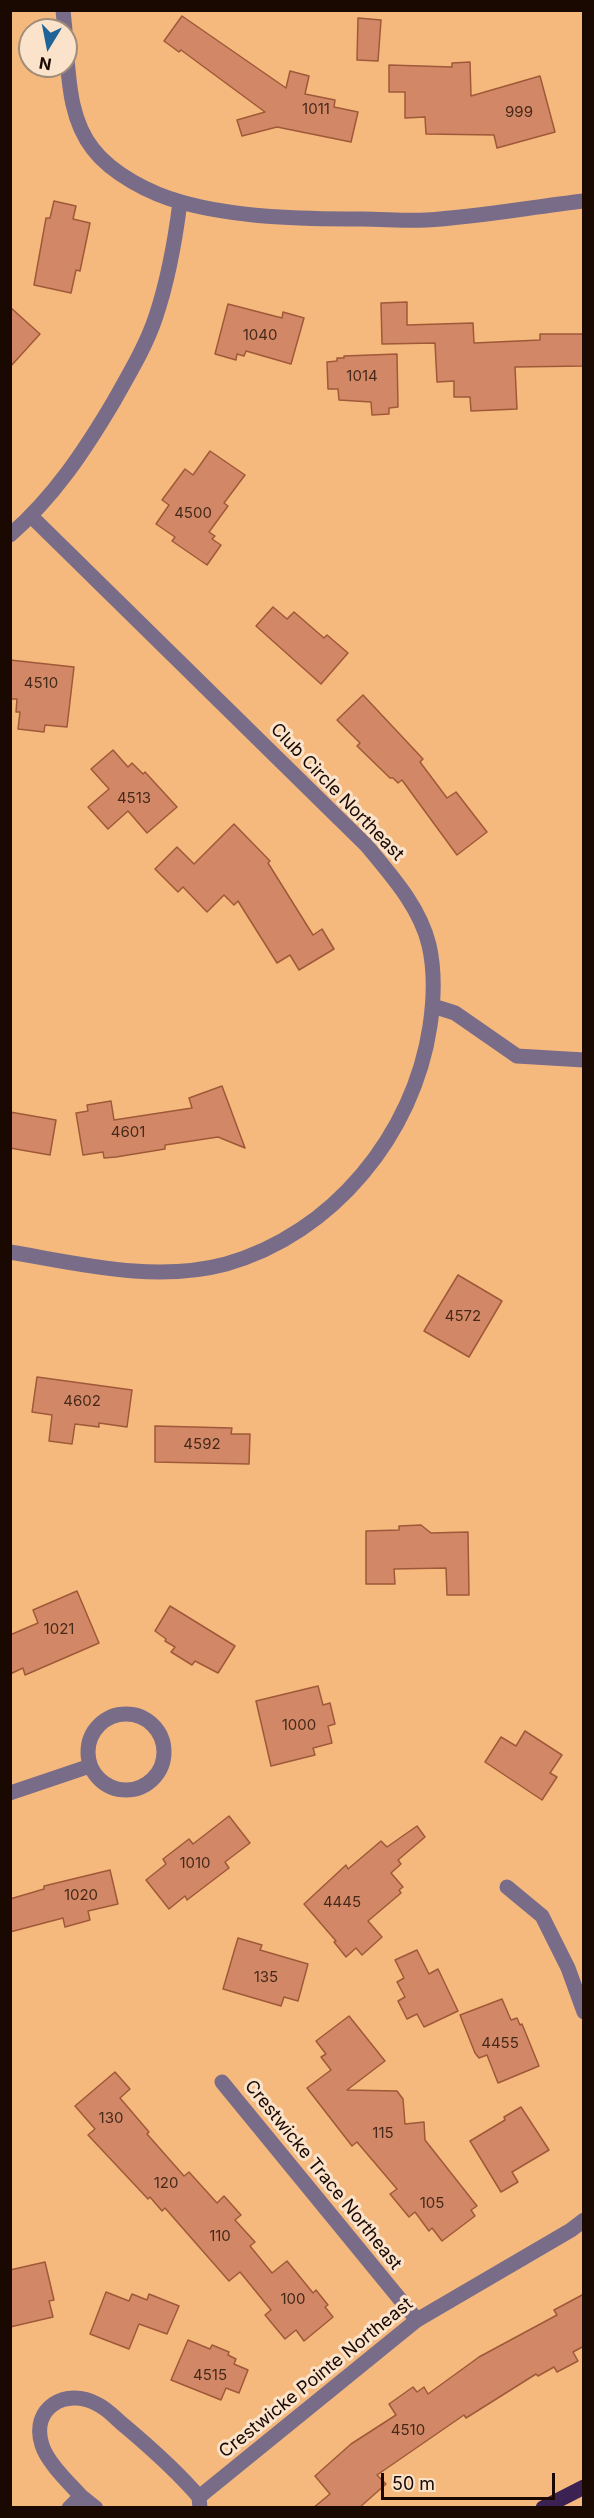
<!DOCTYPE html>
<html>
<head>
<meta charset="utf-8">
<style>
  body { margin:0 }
  #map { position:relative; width:594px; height:2518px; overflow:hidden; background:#f5b97e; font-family:Inter,sans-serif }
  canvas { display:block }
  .frame { position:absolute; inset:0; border:12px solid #190900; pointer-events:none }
  .north { position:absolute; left:18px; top:18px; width:60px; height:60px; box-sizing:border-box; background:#fbe3cb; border:2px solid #a18c7a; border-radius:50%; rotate:190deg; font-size:16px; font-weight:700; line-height:24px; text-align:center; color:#190900 }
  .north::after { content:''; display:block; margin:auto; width:21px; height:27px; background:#1e6498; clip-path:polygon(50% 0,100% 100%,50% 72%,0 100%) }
  .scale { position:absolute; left:381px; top:2473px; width:174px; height:27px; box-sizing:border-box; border:3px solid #190900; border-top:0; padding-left:8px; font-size:18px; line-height:21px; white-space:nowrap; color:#190900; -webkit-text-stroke:4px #fbe3cb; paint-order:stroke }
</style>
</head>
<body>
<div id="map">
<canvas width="594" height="2518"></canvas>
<div class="frame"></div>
<div class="north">N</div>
<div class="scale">50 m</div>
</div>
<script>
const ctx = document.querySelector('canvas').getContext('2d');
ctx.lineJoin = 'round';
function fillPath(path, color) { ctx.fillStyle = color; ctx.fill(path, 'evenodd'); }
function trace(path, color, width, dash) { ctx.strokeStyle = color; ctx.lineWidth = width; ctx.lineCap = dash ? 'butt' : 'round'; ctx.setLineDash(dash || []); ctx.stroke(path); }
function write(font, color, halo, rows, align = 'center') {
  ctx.font = font + ' Inter,sans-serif'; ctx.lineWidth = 6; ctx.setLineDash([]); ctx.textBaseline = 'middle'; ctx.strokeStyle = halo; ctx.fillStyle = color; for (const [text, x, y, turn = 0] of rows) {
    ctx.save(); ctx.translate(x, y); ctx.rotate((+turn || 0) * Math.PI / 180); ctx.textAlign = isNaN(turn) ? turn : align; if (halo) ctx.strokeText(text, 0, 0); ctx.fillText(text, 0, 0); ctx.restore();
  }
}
const building = new Path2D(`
  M 182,16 L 286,88 L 290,71 L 309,76 L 305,94 L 335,100 L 334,107 L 358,112 L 351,142 L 277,127 L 242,136 L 237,120 L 265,112 L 181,50 L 179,52 L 164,41 Z
  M 358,18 L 381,20 L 378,61 L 357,60 Z
  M 470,62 L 471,96 L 540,76 L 555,132 L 497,148 L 494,135 L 426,134 L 425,117 L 405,118 L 405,92 L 389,92 L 389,65 L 452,67 L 452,63 Z
  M 54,201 L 76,206 L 73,219 L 90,223 L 80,271 L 76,270 L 71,293 L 34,285 L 46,218 L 50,218 Z
  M 407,302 L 407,325 L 473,323 L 474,343 L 540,340 L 540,334 L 584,334 L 584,366 L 515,367 L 517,409 L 471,411 L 470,397 L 454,397 L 454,381 L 437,382 L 435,343 L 382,344 L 381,303 Z
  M 228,304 L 282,318 L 283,312 L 304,318 L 291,364 L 246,351 L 244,356 L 237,354 L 236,360 L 215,354 Z
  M 10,307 L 40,334 L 10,367 Z
  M 397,354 L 398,407 L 389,408 L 389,414 L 372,415 L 371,402 L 339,400 L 338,389 L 328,389 L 327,362 L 337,361 L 337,358 L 344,358 L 344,356 Z
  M 210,451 L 245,475 L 224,503 L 228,506 L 209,532 L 215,536 L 212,539 L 221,545 L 207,565 L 172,541 L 175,537 L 156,524 L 169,505 L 162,500 L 185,469 L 193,475 Z
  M 273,607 L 287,619 L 294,612 L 324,638 L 327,635 L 348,653 L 321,684 L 256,626 Z
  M 10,660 L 74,667 L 67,727 L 45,725 L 44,732 L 18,729 L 20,712 L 16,712 L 17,699 L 10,699 Z
  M 363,695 L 423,759 L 420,762 L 447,798 L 456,792 L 487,832 L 457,855 L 402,780 L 398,783 L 393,778 L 390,778 L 357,746 L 360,743 L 337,720 Z
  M 113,750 L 128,767 L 132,763 L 143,774 L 145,772 L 177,807 L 147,833 L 128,811 L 108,829 L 88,807 L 109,789 L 91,769 Z
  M 234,824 L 270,861 L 268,863 L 313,935 L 322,929 L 334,949 L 299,970 L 290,955 L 277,963 L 238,901 L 234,905 L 224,895 L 207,912 L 183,887 L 178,892 L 155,869 L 177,847 L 194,864 Z
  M 222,1086 L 245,1148 L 218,1137 L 165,1145 L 165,1149 L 116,1157 L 104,1158 L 103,1152 L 83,1155 L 76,1113 L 88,1111 L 87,1105 L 111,1101 L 114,1120 L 192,1108 L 189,1098 Z
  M 10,1112 L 56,1120 L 50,1155 L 10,1148 Z
  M 458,1275 L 502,1301 L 469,1357 L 424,1331 Z
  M 37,1377 L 132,1390 L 127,1427 L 99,1423 L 99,1427 L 75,1424 L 72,1444 L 49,1441 L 52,1415 L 32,1412 Z
  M 155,1426 L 232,1428 L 231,1434 L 250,1434 L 249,1464 L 155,1462 Z
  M 421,1525 L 431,1533 L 468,1532 L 469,1595 L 447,1595 L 446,1568 L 394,1569 L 395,1584 L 366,1584 L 366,1531 L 399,1530 L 399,1526 Z
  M 77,1591 L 99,1643 L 25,1675 L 23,1668 L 10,1674 L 10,1635 L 38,1623 L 33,1610 Z
  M 170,1606 L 235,1646 L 218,1673 L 195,1661 L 192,1665 L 171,1652 L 175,1647 L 165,1641 L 166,1639 L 155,1631 Z
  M 318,1686 L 323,1705 L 330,1703 L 335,1724 L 328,1726 L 332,1743 L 313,1748 L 315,1755 L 271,1766 L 256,1701 Z
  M 525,1731 L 562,1755 L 550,1773 L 557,1777 L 542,1800 L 485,1762 L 501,1737 L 516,1746 Z
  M 229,1816 L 250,1843 L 225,1862 L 229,1868 L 187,1900 L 185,1896 L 169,1909 L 146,1880 L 166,1864 L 163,1859 L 189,1839 L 193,1844 Z
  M 417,1826 L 425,1837 L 398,1860 L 401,1864 L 391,1873 L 403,1887 L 399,1890 L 401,1893 L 368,1921 L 382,1937 L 362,1955 L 356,1948 L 346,1957 L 334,1942 L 336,1941 L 304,1904 L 346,1865 L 348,1869 L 381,1841 L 387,1847 Z
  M 110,1870 L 118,1904 L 88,1911 L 90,1920 L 65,1927 L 63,1918 L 10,1932 L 10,1899 L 44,1889 L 44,1886 Z
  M 238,1938 L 262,1945 L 260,1950 L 308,1964 L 298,2001 L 284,1997 L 281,2006 L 223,1989 Z
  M 417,1950 L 429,1974 L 438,1969 L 458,2011 L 424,2027 L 417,2014 L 407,2019 L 398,2001 L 405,1997 L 397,1982 L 404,1978 L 395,1960 Z
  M 502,1999 L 511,2020 L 517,2018 L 520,2025 L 522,2024 L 539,2066 L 498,2083 L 487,2055 L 479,2058 L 475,2053 L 460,2015 Z
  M 349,2016 L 385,2061 L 347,2090 L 397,2091 L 403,2099 L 405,2124 L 424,2122 L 425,2140 L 477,2206 L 471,2210 L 475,2216 L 442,2241 L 432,2228 L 429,2231 L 415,2212 L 409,2217 L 390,2194 L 397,2189 L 357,2142 L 352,2146 L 307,2088 L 331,2070 L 321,2057 L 326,2054 L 316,2041 Z
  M 115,2072 L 130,2089 L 120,2098 L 149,2132 L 147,2134 L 184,2176 L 189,2172 L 217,2203 L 224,2196 L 241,2215 L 235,2220 L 255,2242 L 250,2246 L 272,2273 L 287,2261 L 313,2293 L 316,2290 L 328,2305 L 325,2307 L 333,2317 L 304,2341 L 296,2330 L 285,2339 L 265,2315 L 271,2310 L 240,2272 L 229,2281 L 165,2208 L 162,2211 L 150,2197 L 148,2199 L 88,2135 L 95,2129 L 75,2106 Z
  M 521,2107 L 549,2150 L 512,2172 L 518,2182 L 501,2192 L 470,2141 L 505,2120 L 504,2117 Z
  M 45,2262 L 54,2300 L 49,2301 L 53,2317 L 10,2327 L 10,2270 Z
  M 106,2292 L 129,2301 L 132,2294 L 147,2300 L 149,2294 L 179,2306 L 167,2334 L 139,2324 L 129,2349 L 90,2334 Z
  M 584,2294 L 584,2346 L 573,2352 L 578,2361 L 557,2372 L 554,2367 L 538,2376 L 536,2374 L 466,2418 L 464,2415 L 377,2475 L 386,2484 L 359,2508 L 313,2508 L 330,2494 L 315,2476 L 351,2444 L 396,2415 L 389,2404 L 413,2387 L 417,2392 L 424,2387 L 428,2394 L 479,2357 L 557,2315 L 554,2310 Z
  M 188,2340 L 210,2349 L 212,2345 L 229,2352 L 228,2355 L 236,2359 L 234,2364 L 248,2370 L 239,2393 L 226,2388 L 221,2400 L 171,2380 Z`);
const minor = new Path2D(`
  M 63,10 L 65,30
  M 66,46 C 69,81 70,120 93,149 C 112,174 151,194 181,202 C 237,218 304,219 362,219 C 383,219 405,221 426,220 C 478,217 531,207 584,201
  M 10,535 C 54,497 85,450 114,401 C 129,374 145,348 155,319 C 168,281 175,242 180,202
  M 433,1006 L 455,1013 L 517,1056 L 584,1060
  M 10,1252 C 81,1264 155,1283 226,1264 C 333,1234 414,1134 430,1026 C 434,999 435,971 429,945 C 420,907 391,875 367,846 L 32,517
  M88 1752a38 38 0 1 1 76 0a38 38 0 1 1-76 0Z
  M 10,1793 L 90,1766
  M 507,1887 L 542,1916 L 568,1968 L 584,2012
  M 222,2082 L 417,2320
  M 81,2496 C 69,2483 47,2462 42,2445 C 30,2408 66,2387 97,2404 C 108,2409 117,2420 126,2427 C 152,2449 177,2471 199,2497
  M 69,2508 L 81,2496 L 96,2508
  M 200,2508 L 199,2497 L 417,2320 L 571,2230 L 584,2220`);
const major = new Path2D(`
  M 543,2508 L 584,2487`);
const numberNames = [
  ["1011",316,109],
  ["999",519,112],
  ["1040",260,335],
  ["1014",362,376],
  ["4500",193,513],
  ["4510",41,683],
  ["4513",134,798],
  ["4601",128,1132],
  ["4572",463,1316],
  ["4602",82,1401],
  ["4592",202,1444],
  ["1021",59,1629],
  ["1000",299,1725],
  ["1010",195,1863],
  ["1020",81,1895],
  ["4445",342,1902],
  ["135",266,1977],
  ["4455",500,2043],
  ["130",111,2118],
  ["115",383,2133],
  ["120",166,2183],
  ["105",432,2203],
  ["110",220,2236],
  ["100",293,2299],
  ["4515",210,2375],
  ["4510",408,2430]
];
const streetNames = [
  ["Club Circle Northeast",337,792,46],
  ["Crestwicke Trace Northeast",323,2175,51],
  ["Crestwicke Pointe Northeast",316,2378,-39]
];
fillPath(building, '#d28866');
trace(building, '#9f5938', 1.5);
trace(minor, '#796c89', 15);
trace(major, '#3b2253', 15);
write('15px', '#47291a', null, numberNames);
write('18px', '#190900', '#fbe3cb', streetNames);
</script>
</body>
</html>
